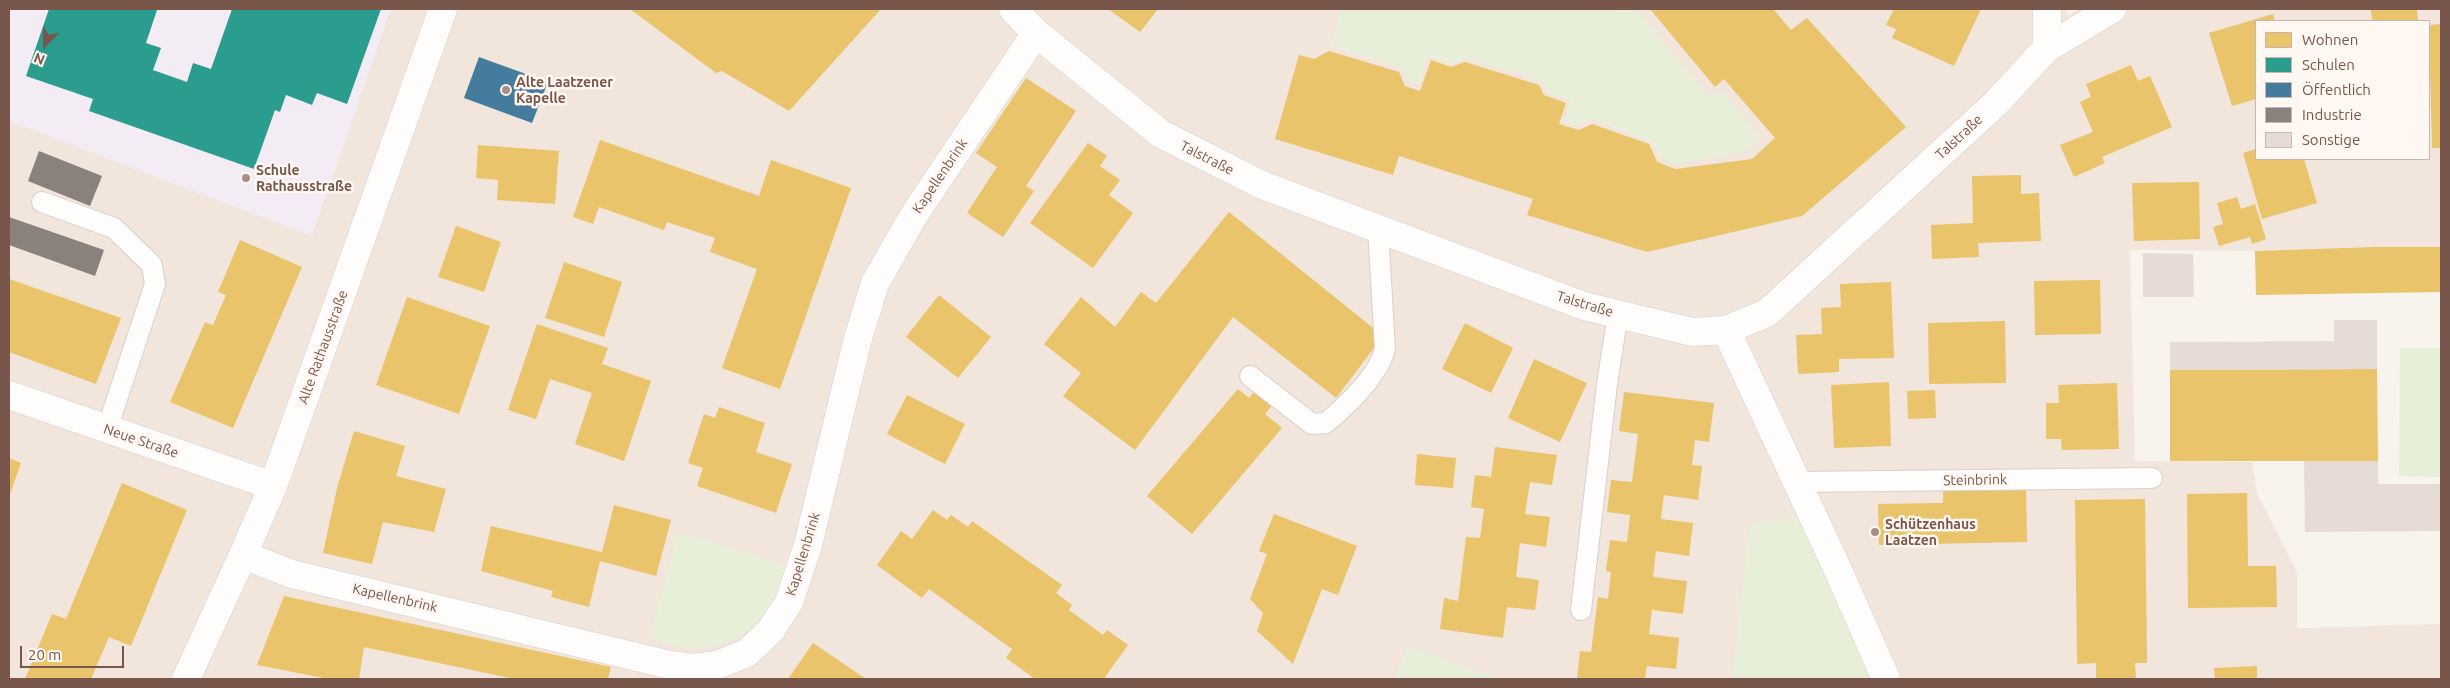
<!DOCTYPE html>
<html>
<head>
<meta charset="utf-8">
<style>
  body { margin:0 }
  #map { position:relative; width:2450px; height:688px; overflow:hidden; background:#f9f3ee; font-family:Ubuntu,sans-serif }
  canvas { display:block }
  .frame { position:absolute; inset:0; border:10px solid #79564c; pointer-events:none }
  .legend { position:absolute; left:2255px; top:20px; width:175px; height:140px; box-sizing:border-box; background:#fff7f1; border:1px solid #c9b7af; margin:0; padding:6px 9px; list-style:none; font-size:15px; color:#79564c }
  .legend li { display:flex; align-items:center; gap:10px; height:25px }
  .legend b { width:25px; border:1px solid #c9b7af }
  .north { position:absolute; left:20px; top:20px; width:50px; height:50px; -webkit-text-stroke:4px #fff7f1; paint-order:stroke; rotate:202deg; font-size:14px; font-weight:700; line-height:20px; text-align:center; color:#79564c }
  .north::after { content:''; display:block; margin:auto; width:18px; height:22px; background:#79564c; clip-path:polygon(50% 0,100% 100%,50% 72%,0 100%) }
  .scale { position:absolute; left:20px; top:646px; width:104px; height:22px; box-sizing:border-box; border:2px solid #79564c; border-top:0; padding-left:6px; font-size:15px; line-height:18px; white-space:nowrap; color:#79564c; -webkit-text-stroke:4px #fff7f1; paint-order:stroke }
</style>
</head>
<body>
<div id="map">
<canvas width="2450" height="688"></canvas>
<div class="frame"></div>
<ul class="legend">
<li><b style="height:14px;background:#e9c46a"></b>Wohnen</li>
<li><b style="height:14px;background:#2a9d8f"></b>Schulen</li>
<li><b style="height:14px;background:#457b9d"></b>Öffentlich</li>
<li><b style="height:14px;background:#8a817c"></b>Industrie</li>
<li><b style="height:14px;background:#e6dbd5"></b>Sonstige</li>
</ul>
<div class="north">N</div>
<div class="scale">20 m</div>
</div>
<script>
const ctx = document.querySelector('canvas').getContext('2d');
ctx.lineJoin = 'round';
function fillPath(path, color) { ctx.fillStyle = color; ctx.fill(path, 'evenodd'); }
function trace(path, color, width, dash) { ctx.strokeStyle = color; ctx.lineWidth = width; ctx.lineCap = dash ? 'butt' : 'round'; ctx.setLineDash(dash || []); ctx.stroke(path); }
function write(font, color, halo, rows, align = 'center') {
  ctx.font = font + ' Ubuntu,sans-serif'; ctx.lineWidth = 5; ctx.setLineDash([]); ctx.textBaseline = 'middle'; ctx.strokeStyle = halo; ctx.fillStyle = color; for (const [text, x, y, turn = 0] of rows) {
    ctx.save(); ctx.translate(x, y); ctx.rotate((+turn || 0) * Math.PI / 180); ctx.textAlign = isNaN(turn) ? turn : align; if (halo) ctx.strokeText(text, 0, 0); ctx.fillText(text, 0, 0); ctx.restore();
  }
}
const residential = new Path2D(`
  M 9,9 L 1342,9 L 1331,46 L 1402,68 L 1408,80 L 1419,83 L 1427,56 L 1452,63 L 1465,58 L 1543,80 L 1548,92 L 1572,101 L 1565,121 L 1578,125 L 1592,119 L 1653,142 L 1661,158 L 1721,91 L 1710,99 L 1637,11 L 1608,12 L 1605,9 L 2067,9 L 2067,16 L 2079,9 L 2441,9 L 2441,247 L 2255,251 L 2130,250 L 2135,461 L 2252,462 L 2257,493 L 2297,572 L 2297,628 L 2441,624 L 2441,679 L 1501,679 L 1408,648 L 1395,679 L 9,679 ZM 2256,21 L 2429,21 L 2429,159 L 2256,159 Z`);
const education = new Path2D(`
  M 9,9 L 391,9 L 312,236 L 9,121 Z`);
const green = new Path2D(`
  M 1342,9 L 1605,9 L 1608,12 L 1637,11 L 1710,98 L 1721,90 L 1761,138 L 1747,151 L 1677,164 L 1661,158 L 1653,142 L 1592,119 L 1578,125 L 1565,121 L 1572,101 L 1548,92 L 1543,80 L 1465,58 L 1452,63 L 1427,56 L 1419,84 L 1408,81 L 1402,68 L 1331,46 Z
  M 2400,348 L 2441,348 L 2441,477 L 2399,476 Z
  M 1799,517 L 1873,679 L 1732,679 L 1750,524 Z
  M 678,532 L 790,567 L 775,603 L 755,628 L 719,645 L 686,648 L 650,638 Z
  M 1408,647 L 1501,679 L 1395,679 Z`);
const homes = new Path2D(`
  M 630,9 L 881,9 L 789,111 L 722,71 L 716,73 Z
  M 1108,9 L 1158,9 L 1140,32 Z
  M 1650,9 L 1773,9 L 1791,30 L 1807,18 L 1906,127 L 1802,216 L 1647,252 L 1527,215 L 1533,199 L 1399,156 L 1393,175 L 1275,139 L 1299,55 L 1314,59 L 1329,51 L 1399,72 L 1405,86 L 1420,91 L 1431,60 L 1451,67 L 1465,62 L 1539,85 L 1544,95 L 1566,103 L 1559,124 L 1579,130 L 1592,124 L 1649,144 L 1657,162 L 1675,169 L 1752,159 L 1775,138 L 1724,79 L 1715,87 Z
  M 1894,9 L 1981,9 L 1954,66 L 1892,38 L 1896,29 L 1886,25 Z
  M 2371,9 L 2417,9 L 2418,21 L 2372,21 Z
  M 2273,14 L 2275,21 L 2256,21 L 2256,99 L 2232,106 L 2209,33 Z
  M 2441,24 L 2441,148 L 2432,148 L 2429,25 Z
  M 2131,65 L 2138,81 L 2150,76 L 2172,127 L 2102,157 L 2105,163 L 2074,177 L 2060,145 L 2093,132 L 2080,102 L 2091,97 L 2086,84 Z
  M 1026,78 L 1076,111 L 1026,186 L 1034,191 L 1003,237 L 967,213 L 997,167 L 976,153 Z
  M 600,140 L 759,196 L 771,160 L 851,188 L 780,389 L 722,368 L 757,269 L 710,252 L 715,238 L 667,222 L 664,230 L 599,207 L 593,224 L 573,217 Z
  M 1088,143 L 1107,156 L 1100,166 L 1120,180 L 1109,195 L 1133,213 L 1093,268 L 1030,223 Z
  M 478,145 L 559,151 L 555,204 L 497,200 L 498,180 L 476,178 Z
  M 2256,149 L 2256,159 L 2304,159 L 2317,203 L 2262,219 L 2243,153 Z
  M 2021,175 L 2021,194 L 2039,193 L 2041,241 L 1978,243 L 1979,257 L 1932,259 L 1931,225 L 1973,223 L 1972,176 Z
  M 2199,182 L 2200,239 L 2134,241 L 2132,183 Z
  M 2237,197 L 2241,209 L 2255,204 L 2266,239 L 2252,244 L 2250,237 L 2219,246 L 2213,227 L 2223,224 L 2217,203 Z
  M 1229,212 L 1383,336 L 1336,398 L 1233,317 L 1135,450 L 1063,396 L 1081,373 L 1044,344 L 1081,297 L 1115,327 L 1141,292 L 1156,303 Z
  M 456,226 L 501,242 L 484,292 L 438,277 Z
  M 240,240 L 302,267 L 233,428 L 170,402 L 205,322 L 213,325 L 226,295 L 218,292 Z
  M 2377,247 L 2441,247 L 2441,292 L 2256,295 L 2255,251 Z
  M 564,262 L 622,282 L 604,337 L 545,318 Z
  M 9,279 L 121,318 L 96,384 L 9,352 Z
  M 2100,280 L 2101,334 L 2035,335 L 2034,281 Z
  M 1891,282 L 1894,358 L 1839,359 L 1839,372 L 1798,374 L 1796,335 L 1822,334 L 1821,308 L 1841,307 L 1840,284 Z
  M 939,295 L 991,337 L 958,378 L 906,337 Z
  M 407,297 L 490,326 L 459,414 L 376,385 Z
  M 2005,321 L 2006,383 L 1929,384 L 1928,323 Z
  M 1465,323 L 1513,348 L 1491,393 L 1442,369 Z
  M 537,324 L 608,348 L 602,364 L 651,381 L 624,461 L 575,444 L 592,393 L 550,379 L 536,419 L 508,410 Z
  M 1534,359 L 1587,383 L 1560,442 L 1508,418 Z
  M 2377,369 L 2378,461 L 2170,461 L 2170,370 Z
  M 1889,382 L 1891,446 L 1834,448 L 1831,385 Z
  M 2117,383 L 2119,449 L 2062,450 L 2061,439 L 2046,439 L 2046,403 L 2059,403 L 2058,385 Z
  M 1258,387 L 1275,402 L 1265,414 L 1282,428 L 1192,534 L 1147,496 L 1238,389 L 1249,398 Z
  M 1935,390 L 1936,418 L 1908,419 L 1907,391 Z
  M 1624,392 L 1714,403 L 1709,442 L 1695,440 L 1692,465 L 1702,466 L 1698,500 L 1664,495 L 1661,519 L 1693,523 L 1689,556 L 1656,551 L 1653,577 L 1687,581 L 1683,614 L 1652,610 L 1649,634 L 1679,638 L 1676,669 L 1647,666 L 1645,679 L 1577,679 L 1580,651 L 1591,652 L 1598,597 L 1608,599 L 1611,572 L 1606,571 L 1610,540 L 1627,542 L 1630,515 L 1607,512 L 1611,480 L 1632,482 L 1638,434 L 1619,431 Z
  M 907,395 L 965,424 L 945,464 L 887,434 Z
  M 719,407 L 765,423 L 756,452 L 792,464 L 776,513 L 697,486 L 703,468 L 688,463 L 704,414 L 715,418 Z
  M 354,431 L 405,446 L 396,476 L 446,489 L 434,532 L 383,522 L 372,564 L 323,553 L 337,488 Z
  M 1495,447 L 1557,455 L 1552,485 L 1530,482 L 1525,514 L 1550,517 L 1546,547 L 1520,543 L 1516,577 L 1539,580 L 1535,610 L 1507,607 L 1503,638 L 1440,629 L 1444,598 L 1458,601 L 1466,537 L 1480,538 L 1484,509 L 1471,507 L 1475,475 L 1491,477 Z
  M 1417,454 L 1456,458 L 1453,488 L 1415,485 Z
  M 9,458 L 21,463 L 9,497 Z
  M 122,483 L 187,510 L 131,646 L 109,637 L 91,679 L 25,679 L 52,614 L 66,619 Z
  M 1943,487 L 2026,487 L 2027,542 L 1879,545 L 1878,504 L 1943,503 Z
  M 2247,493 L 2248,566 L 2276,566 L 2277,607 L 2188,608 L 2187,494 Z
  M 2145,499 L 2147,663 L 2135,663 L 2136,679 L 2096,679 L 2096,663 L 2077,664 L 2075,500 Z
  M 614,505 L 671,520 L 656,576 L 600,561 L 589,607 L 551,597 L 553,591 L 481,571 L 491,526 L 602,552 Z
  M 933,510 L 947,520 L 951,515 L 968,527 L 972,521 L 1062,585 L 1056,593 L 1072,605 L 1069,610 L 1103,635 L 1107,630 L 1128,645 L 1105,677 L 1108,679 L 1035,679 L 1006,658 L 1012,649 L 929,589 L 922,598 L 877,565 L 901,531 L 912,539 Z
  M 1274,514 L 1357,546 L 1338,595 L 1322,589 L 1293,664 L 1257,631 L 1263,613 L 1250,599 L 1267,554 L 1259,551 Z
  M 284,596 L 611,667 L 608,679 L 514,679 L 364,647 L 359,679 L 328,679 L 257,665 Z
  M 813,643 L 866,679 L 788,679 Z
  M 2257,666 L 2257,679 L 2215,679 L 2214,668 Z`);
const schools = new Path2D(`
  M 49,9 L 157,10 L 146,43 L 161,48 L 153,70 L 187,82 L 193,63 L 211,69 L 232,9 L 381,9 L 347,104 L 317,93 L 312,105 L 286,95 L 280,112 L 275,110 L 254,169 L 89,111 L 93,99 L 26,76 Z`);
const public = new Path2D(`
  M 479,57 L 548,82 L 532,123 L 464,98 Z`);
const industry = new Path2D(`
  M 39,151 L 102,176 L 90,206 L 28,181 Z
  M 9,217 L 104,250 L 95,276 L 9,245 Z`);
const building = new Path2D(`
  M 2143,253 L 2193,254 L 2194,297 L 2143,297 Z
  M 2334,320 L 2377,320 L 2377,369 L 2170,370 L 2170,342 L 2334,341 Z
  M 2304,461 L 2378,461 L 2378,484 L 2441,484 L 2441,531 L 2305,532 Z`);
const service = new Path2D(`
  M 42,202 L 114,228 L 152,265 L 155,284 L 107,429
  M 1250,376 L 1312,424 L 1326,423 C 1346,406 1379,375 1385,349 L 1378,229
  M 1798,482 L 2152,478
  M 1581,610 L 1607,384 L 1618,314`);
const minor = new Path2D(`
  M 1013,9 L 1036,33 L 1161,134 L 1262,185 L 1584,306 L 1692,332 L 1726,330 L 1767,313 L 1995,104 L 2047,48 L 2112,9
  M 2047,48 L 2047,9
  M 1726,330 L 1838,570 L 1886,679
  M 9,395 L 273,486
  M 243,555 L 292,574 L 670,665 L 693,668 L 717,665 L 747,653 L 771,630 L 789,602 L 808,545 L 857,342 L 875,283 L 914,215 L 1036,33
  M 186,679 L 243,555 L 273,486 L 443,9`);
const markers = [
  [506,90,5,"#a68d85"],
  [246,178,5,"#a68d85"],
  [1875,532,5,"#a68d85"]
];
const poiNames = [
  ["Alte Laatzener",516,82],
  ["Kapelle",516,98],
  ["Schule",256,170],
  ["Rathausstraße",256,186],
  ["Schützenhaus",1885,524],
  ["Laatzen",1885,540]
];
const streetNames = [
  ["Talstraße",1959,137,-43],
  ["Talstraße",1207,158,27],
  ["Kapellenbrink",940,176,-56],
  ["Talstraße",1585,304,17],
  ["Alte Rathausstraße",323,347,-70],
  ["Neue Straße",141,441,19],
  ["Steinbrink",1975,480,-1],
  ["Kapellenbrink",803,554,-73],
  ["Kapellenbrink",395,598,13]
];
fillPath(residential, '#f2e5dc');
fillPath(education, '#f4ecf5');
fillPath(green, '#e8efd9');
fillPath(homes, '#e9c46a');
fillPath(schools, '#2a9d8f');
fillPath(public, '#457b9d');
fillPath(industry, '#8a817c');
fillPath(building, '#e6dbd5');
trace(service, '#d8d0cc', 22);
trace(minor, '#d8d0cc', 29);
trace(service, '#fefdfc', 20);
trace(minor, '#fefdfc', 28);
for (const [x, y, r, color] of markers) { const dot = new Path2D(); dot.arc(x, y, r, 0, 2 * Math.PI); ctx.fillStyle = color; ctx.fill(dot); trace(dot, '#fff7f1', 2); }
write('bold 14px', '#79564c', '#fff7f1', poiNames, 'left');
write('14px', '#79564c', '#fff7f1', streetNames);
</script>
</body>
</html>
